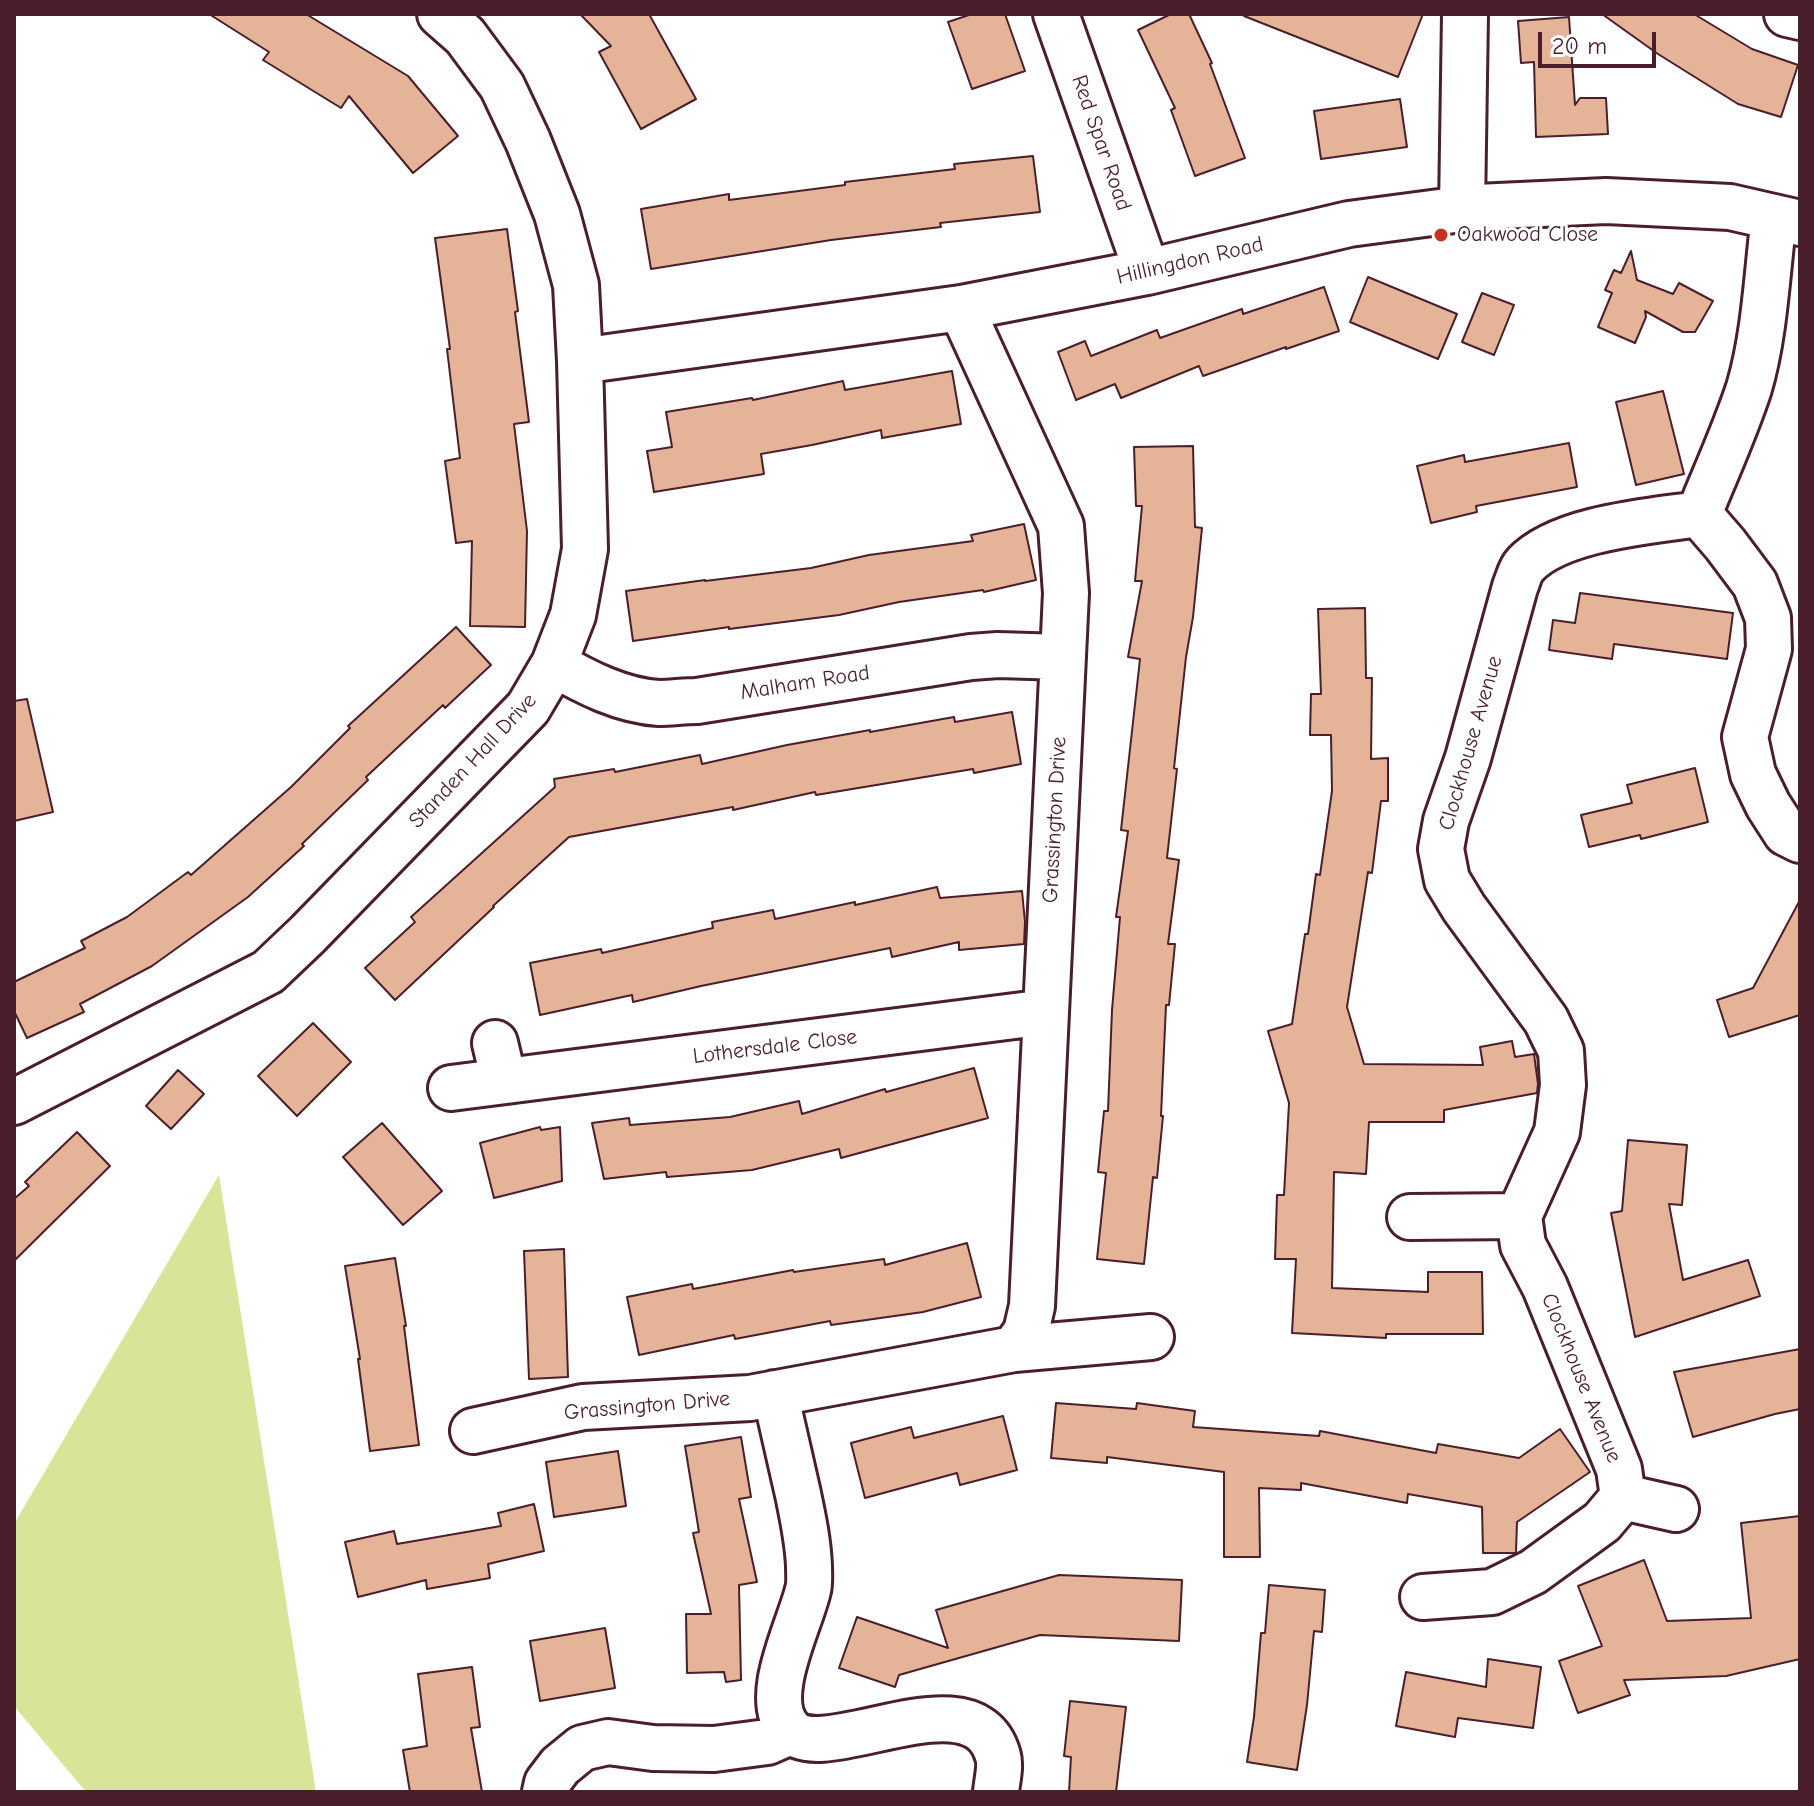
<!DOCTYPE html>
<html>
<head>
<meta charset="utf-8">
<style>
  body { margin:0 }
  #map { position:relative; width:1814px; height:1806px; overflow:hidden; background:#fff; font-family:"Comic Neue",sans-serif }
  canvas { display:block }
  .frame { position:absolute; inset:0; border:16px solid #4a1f2b; pointer-events:none }
  .scale { position:absolute; left:1538px; top:32px; width:118px; height:36px; box-sizing:border-box; border:4px solid #4a1f2b; border-top:0; padding-left:10px; font-size:24px; line-height:28px; white-space:nowrap; color:#4a1f2b; -webkit-text-stroke:6px #fff; paint-order:stroke }
</style>
</head>
<body>
<div id="map">
<canvas width="1814" height="1806"></canvas>
<div class="frame"></div>
<div class="scale">20 m</div>
</div>
<script>
const ctx = document.querySelector('canvas').getContext('2d');
ctx.lineJoin = 'round';
function fillPath(path, color) { ctx.fillStyle = color; ctx.fill(path, 'evenodd'); }
function trace(path, color, width, dash) { ctx.strokeStyle = color; ctx.lineWidth = width; ctx.lineCap = dash ? 'butt' : 'round'; ctx.setLineDash(dash || []); ctx.stroke(path); }
function write(font, color, halo, rows, align = 'center') {
  ctx.font = font + ' "Comic Neue",sans-serif'; ctx.lineWidth = 6; ctx.setLineDash([]); ctx.textBaseline = 'middle'; ctx.strokeStyle = halo; ctx.fillStyle = color; for (const [text, x, y, turn = 0] of rows) {
    ctx.save(); ctx.translate(x, y); ctx.rotate((+turn || 0) * Math.PI / 180); ctx.textAlign = isNaN(turn) ? turn : align; if (halo) ctx.strokeText(text, 0, 0); ctx.fillText(text, 0, 0); ctx.restore();
  }
}
const green = new Path2D(`
  M 219,1175 L 316,1792 L 86,1792 L 14,1706 L 14,1524 Z`);
const building = new Path2D(`
  M 209,14 L 306,14 L 408,76 L 458,136 L 413,173 L 349,96 L 341,108 L 263,60 L 269,52 Z
  M 580,14 L 649,14 L 696,99 L 641,129 L 599,52 L 611,46 Z
  M 972,14 L 1005,14 L 1025,71 L 972,89 L 948,22 Z
  M 1171,14 L 1189,14 L 1212,63 L 1210,64 L 1245,158 L 1195,176 L 1171,110 L 1175,108 L 1138,30 Z
  M 1244,14 L 1423,14 L 1398,77 L 1244,16 Z
  M 1602,14 L 1694,14 L 1752,49 L 1798,65 L 1781,117 L 1738,104 L 1658,54 Z
  M 1569,17 L 1575,105 L 1580,98 L 1606,98 L 1608,134 L 1536,137 L 1534,62 L 1521,63 L 1518,21 Z
  M 1400,99 L 1407,147 L 1321,159 L 1314,111 Z
  M 1033,156 L 1040,212 L 940,223 L 941,227 L 831,240 L 651,269 L 641,209 L 729,194 L 729,200 L 845,185 L 845,182 L 955,169 L 954,164 Z
  M 507,229 L 518,311 L 515,312 L 529,422 L 514,424 L 527,531 L 525,627 L 470,626 L 472,541 L 456,543 L 445,461 L 460,458 L 447,349 L 450,349 L 435,238 Z
  M 1631,251 L 1637,280 L 1673,294 L 1679,283 L 1713,301 L 1695,332 L 1683,332 L 1645,311 L 1646,317 L 1635,343 L 1598,327 L 1612,293 L 1605,290 L 1614,270 L 1621,273 Z
  M 1368,277 L 1457,314 L 1438,359 L 1350,322 Z
  M 1324,287 L 1339,331 L 1286,349 L 1286,347 L 1203,376 L 1199,366 L 1121,398 L 1115,384 L 1076,400 L 1058,352 L 1085,341 L 1091,356 L 1157,330 L 1160,338 L 1242,309 L 1243,314 Z
  M 1482,293 L 1514,305 L 1494,355 L 1462,342 Z
  M 952,371 L 961,424 L 882,438 L 881,430 L 812,445 L 761,454 L 764,474 L 654,492 L 647,451 L 672,447 L 666,412 L 752,398 L 753,400 L 843,381 L 845,390 Z
  M 1663,391 L 1684,474 L 1636,485 L 1616,402 Z
  M 1569,443 L 1577,487 L 1476,506 L 1477,512 L 1431,523 L 1417,466 L 1464,455 L 1465,462 Z
  M 1193,446 L 1195,527 L 1202,528 L 1193,617 L 1186,657 L 1174,768 L 1177,769 L 1167,858 L 1179,860 L 1168,944 L 1175,944 L 1169,1005 L 1166,1005 L 1161,1116 L 1163,1116 L 1157,1178 L 1153,1177 L 1144,1264 L 1097,1259 L 1106,1173 L 1098,1172 L 1104,1111 L 1108,1111 L 1112,1010 L 1120,917 L 1116,917 L 1128,831 L 1121,830 L 1140,659 L 1128,657 L 1142,581 L 1135,581 L 1142,506 L 1136,506 L 1134,447 Z
  M 1024,524 L 1036,580 L 984,592 L 983,590 L 899,602 L 839,615 L 729,629 L 729,627 L 633,641 L 626,591 L 705,580 L 705,581 L 811,568 L 869,555 L 973,541 L 971,535 Z
  M 1580,593 L 1733,613 L 1727,659 L 1614,644 L 1612,659 L 1549,650 L 1553,620 L 1575,623 Z
  M 1365,608 L 1366,678 L 1372,678 L 1371,759 L 1388,758 L 1388,801 L 1381,801 L 1372,873 L 1368,872 L 1347,1007 L 1364,1064 L 1483,1065 L 1480,1047 L 1512,1041 L 1515,1057 L 1534,1054 L 1538,1084 L 1537,1093 L 1444,1110 L 1444,1122 L 1369,1122 L 1366,1174 L 1334,1172 L 1332,1288 L 1428,1292 L 1428,1272 L 1482,1272 L 1483,1334 L 1386,1334 L 1386,1338 L 1292,1333 L 1296,1259 L 1275,1259 L 1277,1195 L 1284,1195 L 1289,1103 L 1268,1031 L 1292,1024 L 1305,934 L 1308,934 L 1316,874 L 1320,875 L 1332,791 L 1331,735 L 1310,735 L 1311,694 L 1321,694 L 1318,609 Z
  M 456,627 L 491,665 L 445,708 L 443,705 L 366,777 L 368,780 L 302,844 L 304,846 L 248,897 L 152,966 L 80,1004 L 84,1012 L 27,1038 L 14,1011 L 14,982 L 85,948 L 81,941 L 127,917 L 188,872 L 191,875 L 291,787 L 350,728 L 348,726 Z
  M 27,699 L 53,812 L 14,821 L 14,701 Z
  M 1012,712 L 1021,764 L 974,773 L 973,769 L 816,795 L 815,792 L 733,810 L 733,807 L 569,837 L 493,906 L 494,907 L 395,1000 L 365,968 L 415,922 L 411,917 L 555,787 L 554,779 L 614,769 L 615,772 L 700,755 L 702,764 L 787,745 L 870,730 L 870,732 L 954,717 L 955,722 Z
  M 1695,768 L 1708,822 L 1641,839 L 1640,835 L 1589,847 L 1581,815 L 1632,803 L 1627,785 Z
  M 937,887 L 940,898 L 1022,891 L 1025,922 L 1024,944 L 959,950 L 959,942 L 892,957 L 890,948 L 701,986 L 633,1002 L 632,995 L 540,1015 L 530,963 L 601,949 L 602,953 L 713,928 L 712,922 L 773,910 L 775,919 L 855,902 L 855,905 Z
  M 1800,900 L 1800,1015 L 1729,1037 L 1717,1000 L 1753,988 Z
  M 313,1023 L 351,1062 L 297,1116 L 258,1076 Z
  M 974,1068 L 988,1118 L 841,1158 L 839,1149 L 752,1170 L 667,1177 L 666,1172 L 604,1179 L 592,1123 L 629,1118 L 630,1125 L 730,1117 L 799,1101 L 802,1114 L 885,1089 L 886,1092 Z
  M 178,1070 L 204,1094 L 171,1129 L 146,1106 Z
  M 382,1123 L 442,1191 L 403,1225 L 343,1157 Z
  M 540,1127 L 541,1130 L 560,1127 L 562,1181 L 494,1198 L 480,1143 Z
  M 77,1132 L 110,1166 L 14,1261 L 14,1199 L 29,1186 L 25,1182 Z
  M 1628,1140 L 1687,1145 L 1682,1205 L 1669,1204 L 1683,1280 L 1748,1260 L 1760,1296 L 1635,1337 L 1611,1213 L 1622,1211 Z
  M 967,1243 L 981,1297 L 923,1312 L 831,1325 L 830,1321 L 735,1339 L 734,1335 L 639,1355 L 627,1297 L 692,1284 L 693,1289 L 793,1270 L 794,1272 L 884,1259 L 885,1265 Z
  M 564,1249 L 568,1377 L 529,1379 L 524,1251 Z
  M 395,1258 L 406,1326 L 404,1326 L 419,1445 L 370,1451 L 358,1359 L 360,1359 L 345,1266 Z
  M 1800,1349 L 1800,1409 L 1775,1414 L 1693,1437 L 1674,1372 Z
  M 1056,1403 L 1136,1409 L 1137,1403 L 1195,1411 L 1193,1427 L 1319,1436 L 1320,1431 L 1436,1453 L 1438,1444 L 1519,1458 L 1560,1429 L 1590,1472 L 1517,1522 L 1516,1553 L 1483,1553 L 1482,1507 L 1408,1494 L 1407,1503 L 1301,1483 L 1301,1490 L 1259,1488 L 1260,1557 L 1224,1557 L 1224,1472 L 1107,1457 L 1107,1463 L 1051,1458 Z
  M 1003,1416 L 1017,1470 L 960,1485 L 957,1473 L 865,1498 L 851,1443 L 911,1427 L 914,1438 Z
  M 741,1437 L 751,1497 L 739,1499 L 757,1582 L 739,1585 L 741,1680 L 726,1682 L 724,1672 L 687,1673 L 686,1614 L 711,1614 L 693,1533 L 699,1532 L 685,1446 Z
  M 618,1451 L 626,1506 L 554,1517 L 546,1462 Z
  M 534,1504 L 544,1551 L 488,1564 L 490,1578 L 427,1589 L 426,1580 L 358,1597 L 345,1542 L 394,1531 L 397,1544 L 501,1526 L 498,1513 Z
  M 1800,1516 L 1800,1659 L 1726,1676 L 1624,1680 L 1630,1695 L 1578,1713 L 1559,1661 L 1602,1646 L 1578,1586 L 1644,1560 L 1667,1621 L 1751,1618 L 1741,1523 Z
  M 1059,1575 L 1182,1580 L 1179,1641 L 1040,1635 L 899,1675 L 895,1687 L 839,1668 L 857,1617 L 948,1648 L 936,1610 Z
  M 1269,1585 L 1325,1590 L 1322,1632 L 1314,1631 L 1307,1705 L 1297,1770 L 1247,1762 L 1254,1717 L 1261,1633 L 1265,1633 Z
  M 605,1628 L 615,1688 L 540,1701 L 530,1641 Z
  M 1488,1659 L 1541,1667 L 1533,1728 L 1458,1718 L 1455,1737 L 1396,1726 L 1406,1672 L 1486,1687 Z
  M 472,1667 L 480,1727 L 471,1728 L 482,1792 L 410,1792 L 403,1750 L 427,1746 L 418,1674 Z
  M 1070,1701 L 1126,1707 L 1116,1792 L 1069,1792 L 1071,1757 L 1064,1756 Z`);
const minor = new Path2D(`
  M 1056,14 L 1147,272
  M 1787,14 L 1800,17
  M 1462,209 L 1465,14
  M 961,308 L 1061,526 L 1066,593 L 1032,1306 L 1026,1332 L 1014,1349
  M 580,361 L 961,308 L 1147,272 L 1349,224 L 1477,207 L 1606,201 L 1730,207 L 1800,223
  M 1699,514 L 1725,544 L 1755,584 L 1768,618 L 1769,649 L 1745,737 L 1753,774 L 1768,805 L 1786,833 L 1800,840
  M 554,664 C 585,682 622,701 659,703 C 671,703 684,701 697,701 L 971,657 L 998,655 L 1063,657
  M 495,1043 L 504,1081
  M 451,1088 L 1046,1012
  M 14,1102 L 268,972 L 308,934 L 528,708 L 554,664 L 573,615 L 585,549 L 580,361 L 576,285 L 557,214 L 528,141 L 502,86 L 465,36 L 440,14
  M 1410,1217 L 1519,1216
  M 775,1393 C 783,1427 790,1460 798,1494 C 803,1518 808,1541 809,1566 C 809,1574 810,1583 808,1590 C 800,1625 761,1697 789,1729 C 822,1769 974,1669 998,1756 C 1001,1766 997,1781 996,1792
  M 473,1431 L 583,1407 L 750,1398 L 1014,1349 L 1151,1337
  M 1623,1497 L 1676,1509
  M 1423,1597 L 1492,1592 L 1533,1572 L 1602,1522 L 1623,1497 L 1619,1469 L 1545,1287 L 1523,1245 L 1519,1216 L 1557,1132 L 1563,1085 L 1561,1051 L 1546,1020 L 1464,908 L 1447,880 L 1441,849 L 1446,821 L 1468,758 L 1515,587 C 1518,580 1520,570 1525,565 C 1559,528 1651,521 1699,514 C 1716,472 1735,431 1749,388 C 1765,334 1767,272 1774,217
  M 545,1792 L 547,1783 L 560,1766 L 582,1748 L 608,1742 L 653,1748 L 714,1749 L 767,1742 L 790,1732`);
const markers = [
  [1441,235,8,"#c8321e"]
];
const streetNames = [
  ["Red Spar Road",1101,143,71],
  ["Hillingdon Road",1190,261,-13],
  ["Malham Road",805,683,-9],
  ["Clockhouse Avenue",1471,743,-74],
  ["Standen Hall Drive",473,761,-47],
  ["Grassington Drive",1055,820,-87],
  ["Lothersdale Close",775,1047,-7],
  ["Clockhouse Avenue",1581,1378,68],
  ["Grassington Drive",647,1406,-5]
];
const poiNames = [
  ["Oakwood Close",1457,235]
];
fillPath(green, '#d8e497');
fillPath(building, '#e5b397');
trace(building, '#4a1f2b', 2);
trace(minor, '#4a1f2b', 50);
trace(minor, '#fff', 44);
for (const [x, y, r, color] of markers) { const dot = new Path2D(); dot.arc(x, y, r, 0, 2 * Math.PI); ctx.fillStyle = color; ctx.fill(dot); trace(dot, '#fff', 3); }
write('22px', '#4a1f2b', '#fff', streetNames);
write('22px', '#4a1f2b', '#fff', poiNames, 'left');
</script>
</body>
</html>
